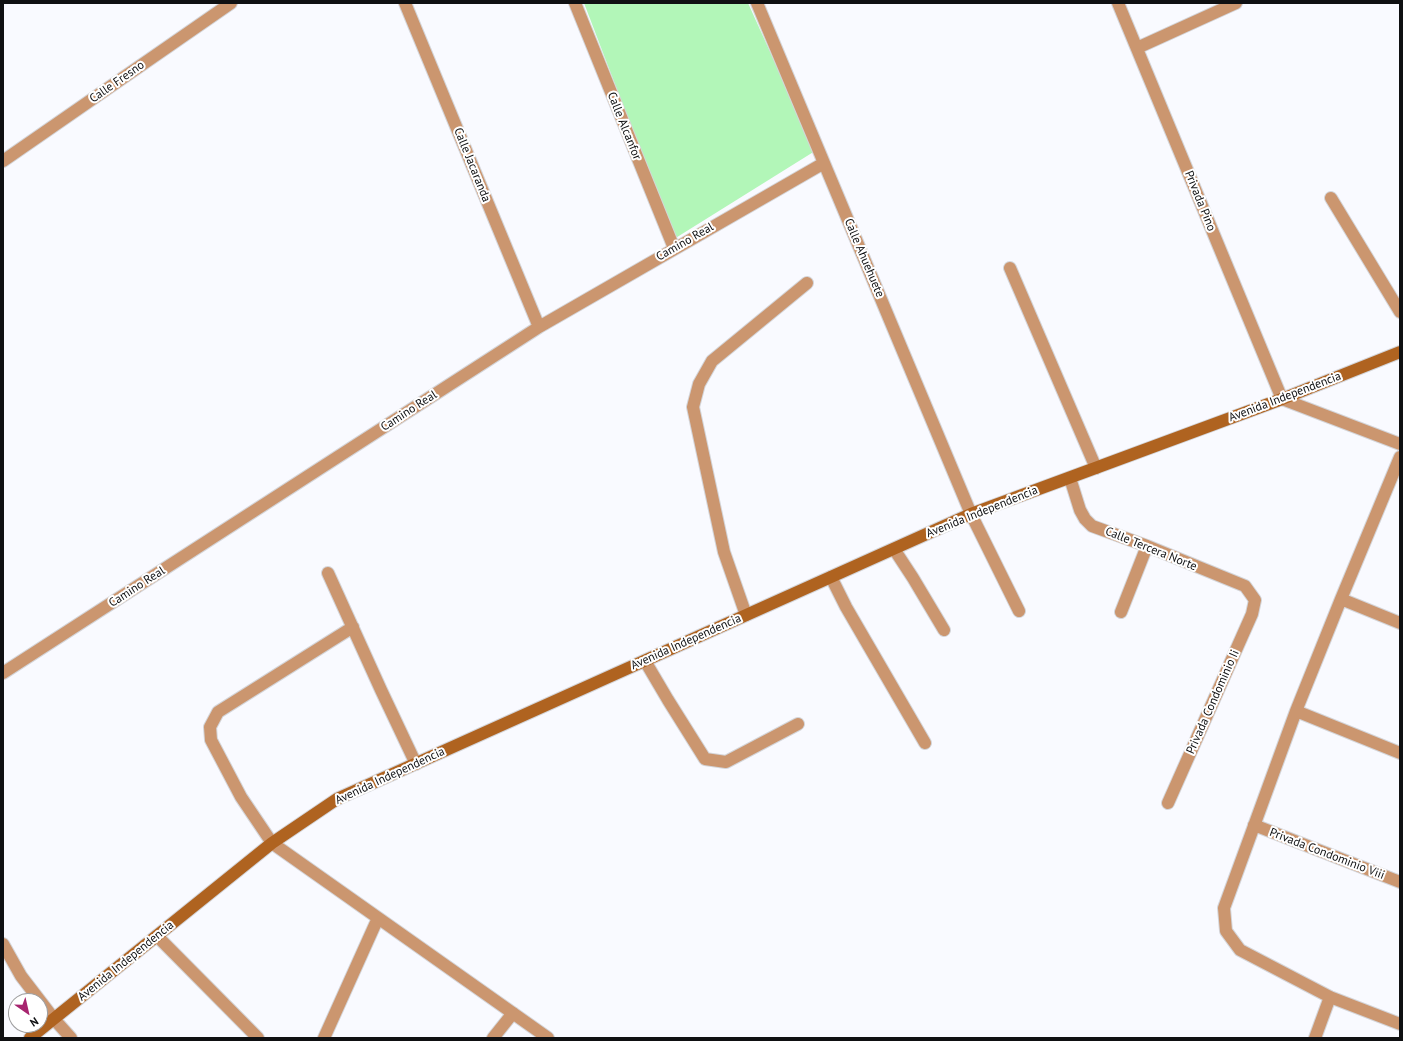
<!DOCTYPE html>
<html>
<head>
<meta charset="utf-8">
<style>
  body { margin:0 }
  #map { position:relative; width:1403px; height:1041px; overflow:hidden; background:#f9faff; font-family:"PT Sans",sans-serif }
  canvas { display:block }
  .frame { position:absolute; inset:0; border:4px solid #0f1012; pointer-events:none }
  .north { position:absolute; left:8px; top:993px; width:40px; height:40px; box-sizing:border-box; background:#fff; border:1px solid #9f9fa0; border-radius:50%; rotate:146deg; font-size:11px; font-weight:700; line-height:16px; text-align:center; color:#0f1012 }
  .north::after { content:''; display:block; margin:auto; width:14px; height:18px; background:#a7246f; clip-path:polygon(50% 0,100% 100%,50% 72%,0 100%) }
</style>
</head>
<body>
<div id="map">
<canvas width="1403" height="1041"></canvas>
<div class="frame"></div>
<div class="north">N</div>
</div>
<script>
const ctx = document.querySelector('canvas').getContext('2d');
ctx.lineJoin = 'round';
function fillPath(path, color) { ctx.fillStyle = color; ctx.fill(path, 'evenodd'); }
function trace(path, color, width, dash) { ctx.strokeStyle = color; ctx.lineWidth = width; ctx.lineCap = dash ? 'butt' : 'round'; ctx.setLineDash(dash || []); ctx.stroke(path); }
function write(font, color, halo, rows, align = 'center') {
  ctx.font = font + ' "PT Sans",sans-serif'; ctx.lineWidth = 4; ctx.setLineDash([]); ctx.textBaseline = 'middle'; ctx.strokeStyle = halo; ctx.fillStyle = color; for (const [text, x, y, turn = 0] of rows) {
    ctx.save(); ctx.translate(x, y); ctx.rotate((+turn || 0) * Math.PI / 180); ctx.textAlign = isNaN(turn) ? turn : align; if (halo) ctx.strokeText(text, 0, 0); ctx.fillText(text, 0, 0); ctx.restore();
  }
}
const green = new Path2D(`
  M 584,3 L 748,3 L 815,151 L 674,239 Z`);
const lane = new Path2D(`
  M 1331,198 L 1400,312
  M 1010,268 L 1096,468
  M 971,514 L 1019,611
  M 894,549 L 913,578 L 944,630
  M 328,573 L 381,690 L 416,764
  M 831,577 L 846,607 L 925,743
  M 746,615 L 724,552 L 693,407 L 699,384 L 712,361 L 807,283
  M 353,627 L 218,712 L 210,727 L 211,740 L 241,797 L 272,843 L 548,1038
  M 645,661 L 668,700 L 705,759 L 726,762 L 798,724
  M 157,936 L 258,1038
  M 3,944 L 21,976 L 54,1019 L 71,1038
  M 324,1038 L 378,918
  M 493,1038 L 513,1013`);
const street = new Path2D(`
  M 405,3 L 539,327
  M 575,3 L 674,248
  M 757,3 L 971,514
  M 1118,3 L 1282,399 L 1400,444
  M 1137,48 L 1236,3
  M 3,161 L 231,3
  M 1400,457 L 1341,599 L 1296,711 L 1224,908 L 1226,931 L 1240,950 L 1330,997 L 1400,1024
  M 1070,478 L 1080,510 L 1085,519 L 1092,526 L 1147,546 L 1245,586 L 1255,600 L 1252,614 L 1168,803
  M 1341,599 L 1400,623
  M 1121,612 L 1147,546
  M 3,673 L 539,327 L 824,163
  M 1296,711 L 1400,753
  M 1254,825 L 1400,882
  M 1315,1038 L 1330,997`);
const secondary = new Path2D(`
  M 30,1038 L 272,843 L 337,799 L 971,514 L 1282,399 L 1400,352`);
const streetNames = [
  ["Calle Fresno",117,82,-35],
  ["Calle Alcanfor",624,126,68],
  ["Calle Jacaranda",472,165,68],
  ["Privada Pino",1200,201,68],
  ["Camino Real",685,242,-30],
  ["Calle Ahuehuete",864,258,67],
  ["Avenida Independencia",1285,397,-21],
  ["Camino Real",409,411,-33],
  ["Avenida Independencia",982,512,-22],
  ["Calle Tercera Norte",1151,549,22],
  ["Camino Real",137,587,-33],
  ["Avenida Independencia",686,642,-24],
  ["Privada Condominio Ii",1213,702,-66],
  ["Avenida Independencia",390,776,-25],
  ["Privada Condominio Viii",1327,854,21],
  ["Avenida Independencia",126,961,-39]
];
fillPath(green, '#b2f6b8');
trace(lane, '#d4d5d9', 14);
trace(street, '#d4d5d9', 14);
trace(secondary, '#d4d5d9', 14);
trace(lane, '#cb966f', 12);
trace(street, '#cb966f', 12);
trace(secondary, '#af6320', 12);
write('12px', '#0f1012', '#fff', streetNames);
</script>
</body>
</html>
